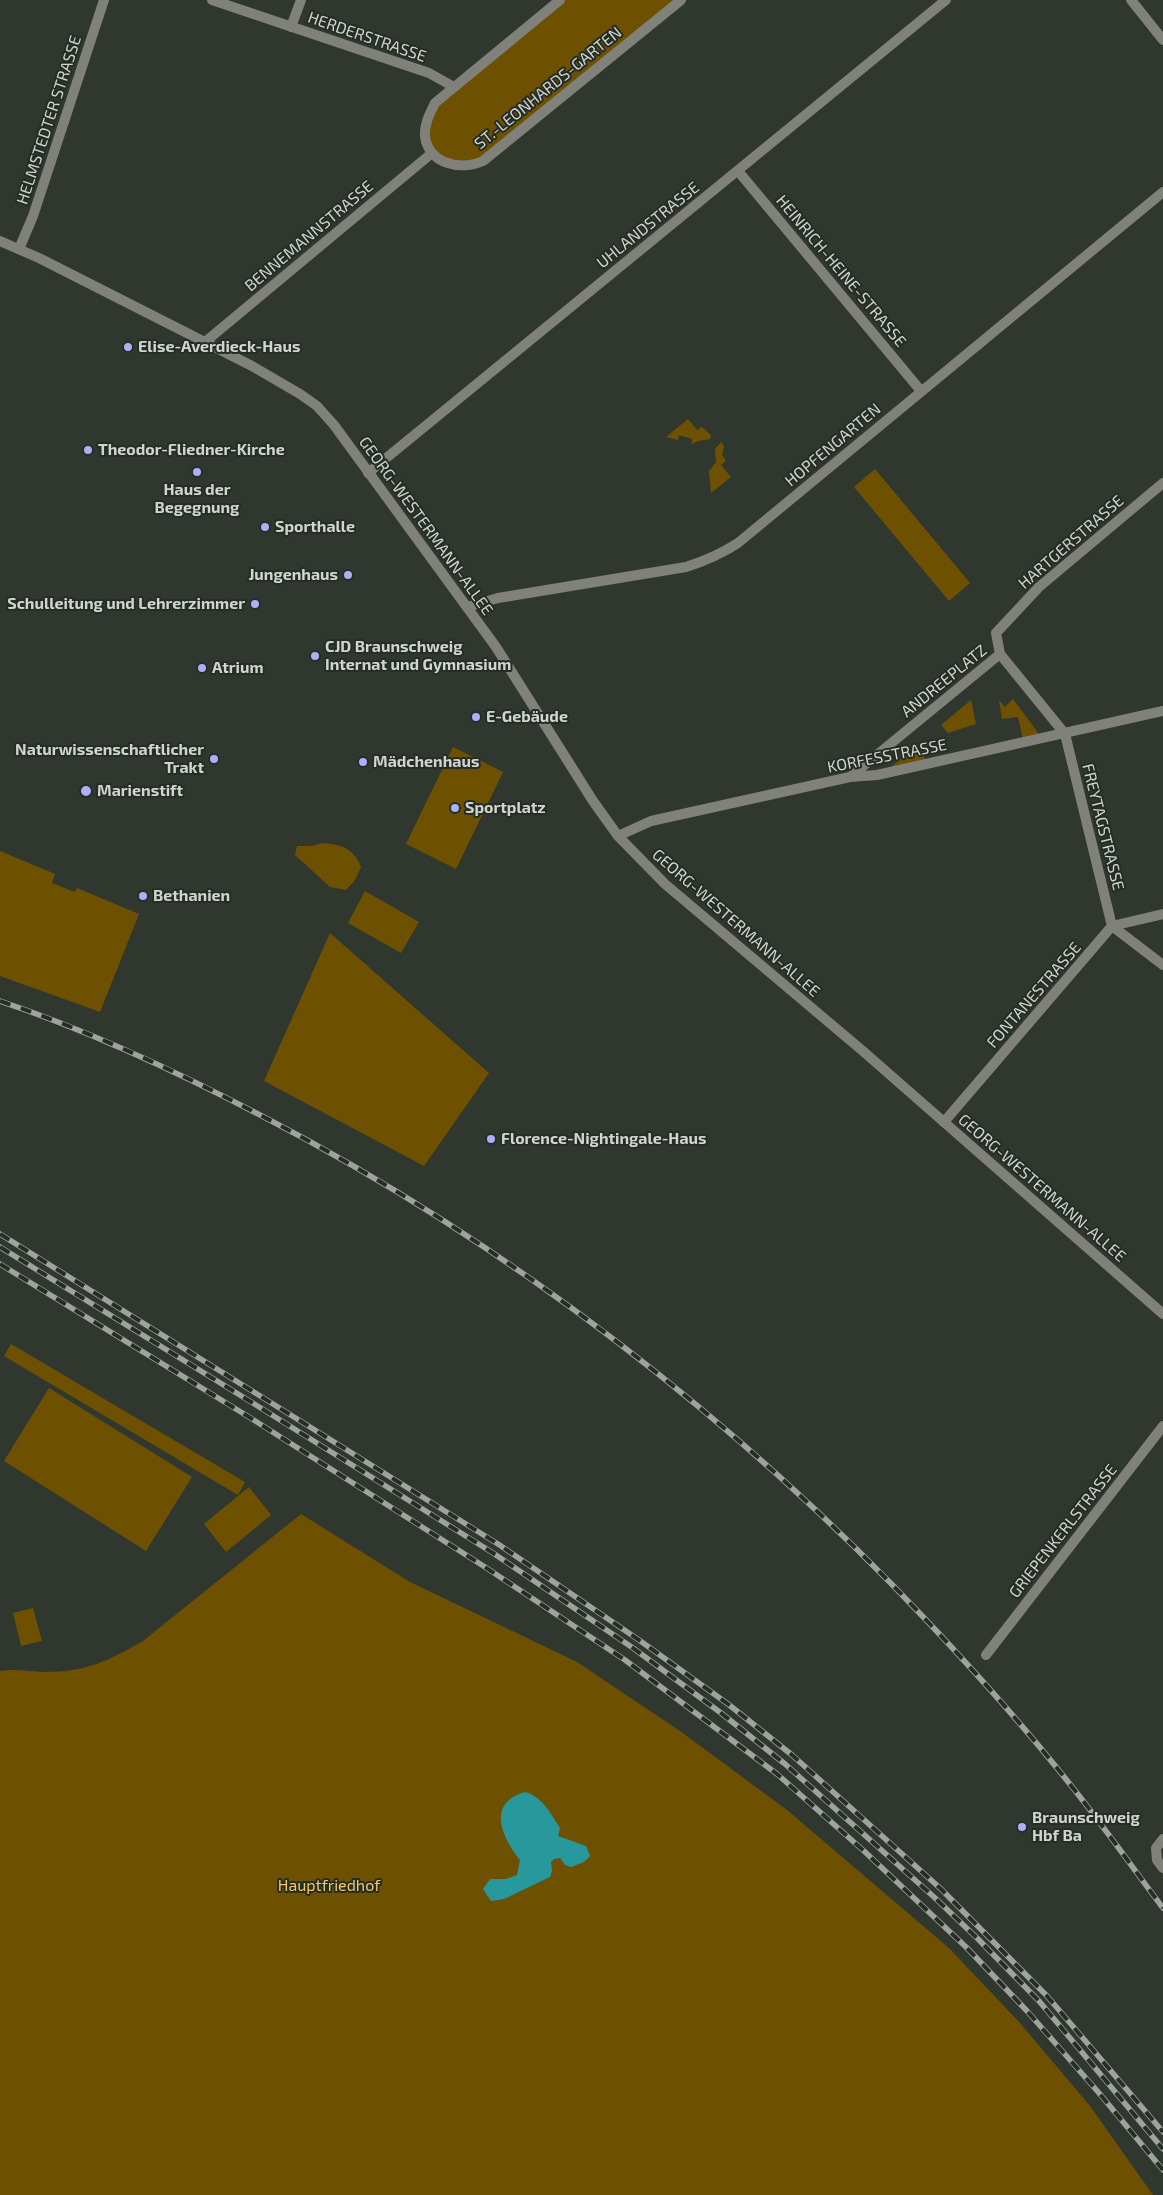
<!DOCTYPE html>
<html>
<head>
<meta charset="utf-8">
<style>
  body { margin:0 }
  canvas { display:block; background:#30372f }
</style>
</head>
<body>
<canvas width="1163" height="2195"></canvas>
<script>
const ctx = document.querySelector('canvas').getContext('2d');
ctx.lineJoin = 'round';
function fillPath(path, color) { ctx.fillStyle = color; ctx.fill(path, 'evenodd'); }
function trace(path, color, width, dash) { ctx.strokeStyle = color; ctx.lineWidth = width; ctx.lineCap = dash ? 'butt' : 'round'; ctx.setLineDash(dash || []); ctx.stroke(path); }
function write(font, color, halo, rows, align = 'center') {
  ctx.font = font + ' "Exo 2",sans-serif'; ctx.lineWidth = 4; ctx.setLineDash([]); ctx.textBaseline = 'middle'; ctx.strokeStyle = halo; ctx.fillStyle = color; for (const [text, x, y, turn = 0] of rows) {
    ctx.save(); ctx.translate(x, y); ctx.rotate((+turn || 0) * Math.PI / 180); ctx.textAlign = isNaN(turn) ? turn : align; if (halo) ctx.strokeText(text, 0, 0); ctx.fillText(text, 0, 0); ctx.restore();
  }
}
const green = new Path2D(`
  M 560,0 L 682,0 L 489,157 L 466,167 L 432,153 L 426,124 L 435,103 Z
  M 688,419 L 697,430 L 702,427 L 711,435 L 710,439 L 698,441 L 692,444 L 692,439 L 679,435 L 678,440 L 666,437 Z
  M 721,442 L 724,446 L 722,455 L 726,461 L 721,465 L 731,477 L 711,493 L 709,471 L 716,462 L 715,449 Z
  M 875,469 L 970,583 L 949,601 L 854,487 Z
  M 1013,699 L 1039,734 L 1023,739 L 1018,717 L 1002,719 L 999,700 L 1005,707 Z
  M 971,700 L 976,724 L 948,733 L 941,725 Z
  M 921,742 L 925,760 L 891,767 Z
  M 453,747 L 503,772 L 456,869 L 406,844 Z
  M 321,843 C 340,844 354,848 361,867 L 355,880 L 346,890 L 330,887 L 295,855 L 297,846 L 312,846 Z
  M 0,851 L 55,874 L 52,883 L 75,892 L 77,888 L 139,914 L 100,1012 L 0,976 Z
  M 365,891 L 419,922 L 401,953 L 348,923 Z
  M 330,933 L 489,1073 L 424,1166 L 264,1081 Z
  M 11,1344 L 245,1482 L 238,1495 L 4,1356 Z
  M 49,1388 L 192,1477 L 146,1551 L 4,1461 Z
  M 249,1487 L 271,1515 L 226,1552 L 204,1524 Z
  M 301,1514 L 410,1582 L 577,1662 L 680,1731 L 787,1810 L 949,1948 L 1020,2023 L 1090,2106 L 1153,2195 L 0,2195 L 0,1671 C 15,1668 32,1672 47,1672 C 86,1672 110,1660 143,1641 Z
  M 33,1608 L 42,1641 L 21,1646 L 13,1613 Z`);
const water = new Path2D(`
  M 525,1792 C 543,1797 550,1813 560,1828 L 558,1836 L 586,1846 L 590,1856 L 584,1862 L 571,1867 L 565,1865 L 560,1858 L 554,1859 L 551,1862 L 552,1871 L 550,1877 L 504,1899 L 491,1901 L 483,1889 L 490,1879 L 506,1879 L 517,1875 L 520,1860 C 502,1837 486,1803 525,1792 Z`);
const minor = new Path2D(`
  M 212,0 L 429,73 L 454,87
  M 560,0 L 435,103 C 430,113 424,124 425,136 C 428,164 461,171 483,161 L 681,0
  M 1131,0 L 1163,40
  M 291,27 L 301,0
  M 738,171 L 921,391
  M 19,249 L 33,216 L 104,0
  M 205,342 L 432,153
  M 368,473 L 946,0
  M 467,607 L 498,598 L 686,567 C 705,561 721,554 738,543 L 1163,192
  M 850,777 L 1000,654
  M 618,836 L 651,821 L 850,777 L 877,775 L 1163,711
  M 1112,926 L 1065,734 L 1000,654 L 996,633 L 1039,587 L 1163,483
  M 1112,926 L 1163,965
  M 944,1122 L 1112,926 L 1163,914
  M 986,1655 L 1163,1426
  M 1163,1839 L 1156,1848 L 1157,1860 L 1163,1868`);
const tertiary = new Path2D(`
  M 0,241 L 39,258 L 252,366 L 300,394 L 317,406 L 334,425 L 496,647 L 593,801 L 618,836 L 665,884 L 864,1052 L 1163,1314`);
const rail = new Path2D(`
  M 0,1001 C 90,1031 178,1072 262,1116 C 509,1244 739,1421 929,1623 C 979,1676 1028,1731 1073,1788 C 1104,1827 1133,1868 1163,1908
  M 0,1234 L 498,1544 L 639,1640 L 728,1704 L 792,1755 L 941,1889 L 1047,1996 L 1163,2132
  M 0,1247 L 256,1405 L 493,1553 L 633,1648 L 721,1713 L 785,1764 L 934,1897 L 977,1938 L 1039,2001 L 1163,2149
  M 0,1264 L 249,1417 L 485,1567 L 625,1660 L 777,1774 L 864,1851 L 966,1947 L 1027,2011 L 1099,2093 L 1163,2170`);
const markers = [
  [128,347,5,"#afaefa"],
  [88,450,5,"#afaefa"],
  [197,472,5,"#afaefa"],
  [265,527,5,"#afaefa"],
  [348,575,5,"#afaefa"],
  [255,604,5,"#afaefa"],
  [315,656,5,"#afaefa"],
  [202,668,5,"#afaefa"],
  [476,717,5,"#afaefa"],
  [214,759,5,"#afaefa"],
  [363,762,5,"#afaefa"],
  [86,791,6,"#afaefa"],
  [455,808,5,"#afaefa"],
  [143,896,5,"#afaefa"],
  [491,1139,5,"#afaefa"],
  [1022,1827,5,"#afaefa"]
];
const streetNames = [
  ["HERDERSTRASSE",367,37,19],
  ["ST.-LEONHARDS-GARTEN",548,88,-39],
  ["HELMSTEDTER STRASSE",49,120,-72],
  ["UHLANDSTRASSE",648,225,-39],
  ["BENNEMANNSTRASSE",309,236,-40],
  ["HEINRICH-HEINE-STRASSE",841,271,50],
  ["HOPFENGARTEN",833,445,-40],
  ["GEORG-WESTERMANN-ALLEE",426,526,54],
  ["HARTGERSTRASSE",1071,542,-41],
  ["ANDREEPLATZ",944,681,-39],
  ["KORFESSTRASSE",887,756,-11],
  ["FREYTAGSTRASSE",1103,827,76],
  ["GEORG-WESTERMANN-ALLEE",736,923,41],
  ["FONTANESTRASSE",1034,995,-49],
  ["GEORG-WESTERMANN-ALLEE",1042,1188,41],
  ["GRIEPENKERLSTRASSE",1063,1531,-52]
];
const poiNames = [
  ["Elise-Averdieck-Haus",138,347],
  ["Theodor-Fliedner-Kirche",98,450],
  ["Haus der",197,490,"center"],
  ["Begegnung",197,508,"center"],
  ["Sporthalle",275,527],
  ["Jungenhaus",338,575,"right"],
  ["Schulleitung und Lehrerzimmer",245,604,"right"],
  ["CJD Braunschweig",325,647],
  ["Internat und Gymnasium",325,665],
  ["Atrium",212,668],
  ["E-Gebäude",486,717],
  ["Naturwissenschaftlicher",204,750,"right"],
  ["Trakt",204,768,"right"],
  ["Mädchenhaus",373,762],
  ["Marienstift",97,791],
  ["Sportplatz",465,808],
  ["Bethanien",153,896],
  ["Florence-Nightingale-Haus",501,1139],
  ["Braunschweig",1032,1818],
  ["Hbf Ba",1032,1836]
];
const parkNames = [
  ["Hauptfriedhof",329,1886]
];
fillPath(green, '#6e5100');
fillPath(water, '#27989c');
trace(minor, '#81817c', 10);
trace(tertiary, '#81817c', 10);
trace(rail, '#9ea39d', 5.5);
trace(rail, '#262d25', 4, [11]);
for (const [x, y, r, color] of markers) { const dot = new Path2D(); dot.arc(x, y, r, 0, 2 * Math.PI); ctx.fillStyle = color; ctx.fill(dot); trace(dot, '#262d25', 2); }
write('16px', '#d0d5d0', '#262d25', streetNames);
write('bold 16px', '#d0d5d0', '#262d25', poiNames, 'left');
write('16px', '#f4c766', '#262d25', parkNames);
</script>
</body>
</html>
